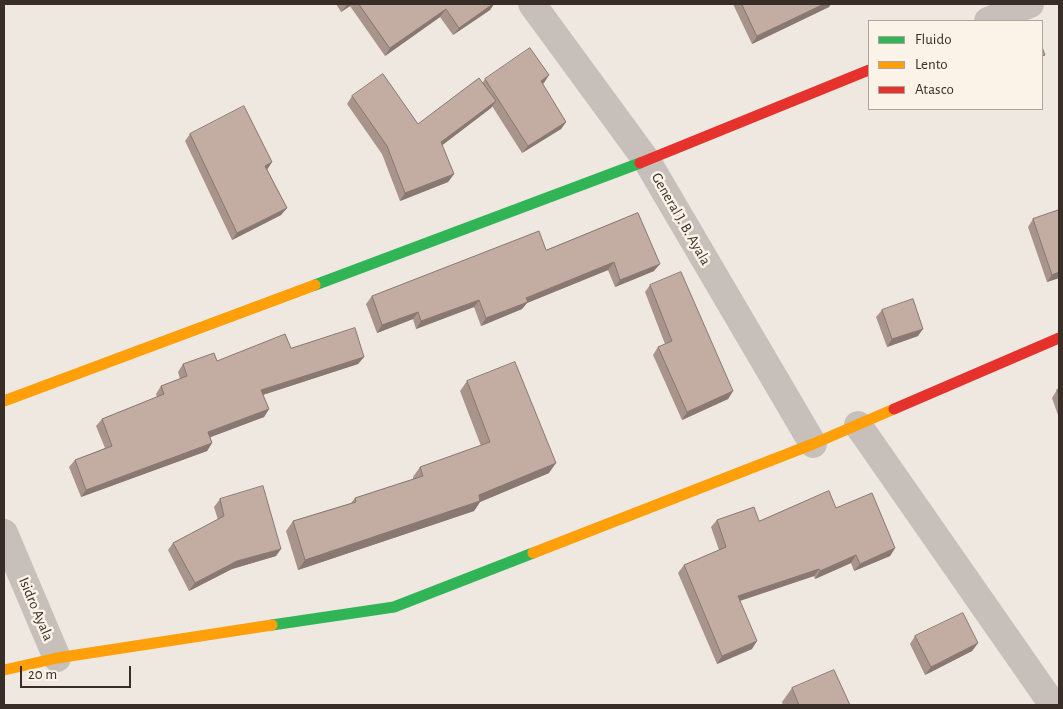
<!DOCTYPE html>
<html>
<head>
<meta charset="utf-8">
<style>
  body { margin:0 }
  #map { position:relative; width:1063px; height:709px; overflow:hidden; background:#eee8e1; font-family:"Alegreya Sans",sans-serif }
  canvas { display:block }
  .frame { position:absolute; inset:0; border:5px solid #382d27; pointer-events:none }
  .legend { position:absolute; left:868px; top:20px; width:175px; height:90px; box-sizing:border-box; background:#fbf3e8; border:1px solid #ada49b; margin:0; padding:6px 9px; list-style:none; font-size:15px; color:#382d27 }
  .legend li { display:flex; align-items:center; gap:10px; height:25px }
  .legend b { width:25px; border:1px solid #ada49b }
  .scale { position:absolute; left:20px; top:666px; width:111px; height:22px; box-sizing:border-box; border:2px solid #382d27; border-top:0; padding-left:6px; font-size:15px; line-height:18px; white-space:nowrap; color:#382d27; -webkit-text-stroke:4px #fbf3e8; paint-order:stroke }
</style>
</head>
<body>
<div id="map">
<canvas width="1063" height="709"></canvas>
<div class="frame"></div>
<ul class="legend">
<li><b style="height:6px;background:#30b455"></b>Fluido</li>
<li><b style="height:6px;background:#ff9f0a"></b>Lento</li>
<li><b style="height:6px;background:#e5322d"></b>Atasco</li>
</ul>
<div class="scale">20 m</div>
</div>
<script>
const ctx = document.querySelector('canvas').getContext('2d');
ctx.lineJoin = 'round';
function trace(path, color, width, dash) { ctx.strokeStyle = color; ctx.lineWidth = width; ctx.lineCap = dash ? 'butt' : 'round'; ctx.setLineDash(dash || []); ctx.stroke(path); }
function fillPath(path, color) { ctx.fillStyle = color; ctx.fill(path, 'evenodd'); }
function write(font, color, halo, rows, align = 'center') {
  ctx.font = font + ' "Alegreya Sans",sans-serif'; ctx.lineWidth = 5; ctx.setLineDash([]); ctx.textBaseline = 'middle'; ctx.strokeStyle = halo; ctx.fillStyle = color; for (const [text, x, y, turn = 0] of rows) {
    ctx.save(); ctx.translate(x, y); ctx.rotate((+turn || 0) * Math.PI / 180); ctx.textAlign = isNaN(turn) ? turn : align; if (halo) ctx.strokeText(text, 0, 0); ctx.fillText(text, 0, 0); ctx.restore();
  }
}
const street = new Path2D(`
  M 532,4 L 647,161 L 813,444
  M 988,21 L 1030,4
  M 858,425 L 1053,705
  M 4,533 L 57,658`);
const fast = new Path2D(`
  M 315,285 L 640,163
  M 272,625 L 394,607 L 533,553`);
const slow = new Path2D(`
  M 4,401 L 315,285
  M 533,553 L 813,444 L 894,409
  M 4,670 L 57,658 L 272,625`);
const jam = new Path2D(`
  M 640,163 L 869,70
  M 894,409 L 1059,338`);
const wall = new Path2D(`
  M 336,4 L 494,4 L 490,10 L 453,35 L 440,17 L 385,56 L 350,6 L 341,12 Z
  M 733,4 L 831,4 L 829,7 L 752,44 Z
  M 549,75 L 542,84 L 566,122 L 561,129 L 522,153 L 492,106 L 491,108 L 442,145 L 454,174 L 448,182 L 400,201 L 382,154 L 347,104 L 352,96 L 418,124 L 483,82 L 485,79 Z
  M 190,134 L 272,162 L 267,169 L 287,208 L 281,215 L 232,240 L 185,141 Z
  M 1059,210 L 1059,278 L 1047,282 L 1028,227 L 1033,219 Z
  M 638,213 L 654,271 L 615,287 L 608,270 L 527,303 L 522,309 L 481,326 L 474,307 L 416,329 L 413,319 L 377,333 L 366,304 L 372,296 L 546,250 Z
  M 650,285 L 733,391 L 728,399 L 682,420 L 653,355 L 658,347 L 665,344 L 645,292 Z
  M 882,310 L 918,336 L 887,347 L 876,317 Z
  M 291,348 L 364,357 L 358,364 L 263,395 L 269,409 L 264,417 L 210,437 L 212,443 L 207,451 L 81,497 L 69,467 L 75,460 L 105,448 L 96,426 L 102,419 L 157,397 L 156,394 L 161,386 L 180,379 L 178,372 L 183,364 L 217,361 Z
  M 467,381 L 549,473 L 480,502 L 474,511 L 298,570 L 286,531 L 293,521 L 351,503 L 355,498 L 413,479 L 413,477 L 420,467 L 481,446 L 460,391 Z
  M 1059,389 L 1059,418 L 1052,398 L 1057,390 Z
  M 220,499 L 276,556 L 232,569 L 189,591 L 168,550 L 173,543 L 218,520 L 214,507 Z
  M 836,508 L 895,548 L 890,556 L 854,571 L 851,563 L 815,579 L 814,576 L 740,601 L 752,649 L 717,664 L 678,573 L 684,565 L 719,550 L 711,527 L 717,520 L 759,521 Z
  M 915,636 L 978,643 L 972,651 L 925,675 L 910,644 Z
  M 792,688 L 850,705 L 783,705 L 782,702 Z`);
const shadedWall = new Path2D(`
  M 348,4 L 352,4 L 350,6 L 341,12 Z
  M 493,4 L 494,4 L 490,10 L 453,35 L 459,28 Z
  M 824,4 L 831,4 L 829,7 L 752,44 L 757,36 Z
  M 446,9 L 440,17 L 385,56 L 390,48 Z
  M 549,75 L 544,83 L 535,89 L 541,81 Z
  M 496,101 L 491,108 L 436,150 L 441,142 Z
  M 566,122 L 561,129 L 522,153 L 528,146 Z
  M 272,162 L 267,170 L 265,166 Z
  M 454,174 L 448,182 L 400,201 L 405,193 Z
  M 287,208 L 281,215 L 232,240 L 237,233 Z
  M 614,262 L 608,270 L 527,303 L 522,309 L 481,326 L 486,318 L 526,298 Z
  M 660,264 L 654,271 L 615,287 L 620,280 Z
  M 1059,272 L 1059,278 L 1047,282 L 1052,275 Z
  M 479,300 L 474,307 L 416,329 L 421,321 Z
  M 418,312 L 413,319 L 377,333 L 382,325 Z
  M 923,329 L 918,336 L 887,347 L 892,339 Z
  M 364,357 L 358,364 L 256,397 L 261,390 Z
  M 733,391 L 728,399 L 682,420 L 687,412 Z
  M 269,409 L 264,417 L 203,440 L 208,432 Z
  M 212,443 L 207,451 L 81,497 L 86,490 Z
  M 556,463 L 549,473 L 480,502 L 474,511 L 298,570 L 305,560 L 479,495 Z
  M 895,548 L 890,556 L 854,571 L 860,564 Z
  M 281,549 L 276,556 L 232,569 L 189,591 L 195,583 L 237,561 Z
  M 856,555 L 851,563 L 815,579 L 820,571 Z
  M 819,569 L 814,576 L 733,603 L 738,596 Z
  M 757,641 L 752,649 L 717,664 L 722,656 Z
  M 978,643 L 972,651 L 925,675 L 931,667 Z`);
const building = new Path2D(`
  M 359,4 L 493,4 L 459,28 L 446,9 L 390,48 Z
  M 742,4 L 824,4 L 757,36 Z
  M 1042,47 L 1045,55 L 1042,56 Z
  M 530,48 L 549,75 L 541,81 L 566,122 L 528,146 L 485,79 Z
  M 383,74 L 418,124 L 479,78 L 496,101 L 441,142 L 454,174 L 405,193 L 387,146 L 352,96 Z
  M 244,106 L 272,162 L 265,166 L 287,208 L 237,233 L 190,134 Z
  M 1059,210 L 1059,272 L 1052,275 L 1033,219 Z
  M 638,213 L 660,264 L 620,280 L 614,262 L 526,298 L 528,302 L 486,318 L 479,300 L 421,321 L 418,312 L 382,325 L 372,296 L 539,231 L 546,250 Z
  M 681,272 L 733,391 L 687,412 L 658,347 L 672,341 L 650,285 Z
  M 913,299 L 923,329 L 892,339 L 882,310 Z
  M 355,328 L 364,357 L 261,390 L 269,409 L 208,432 L 212,443 L 86,490 L 75,460 L 112,446 L 102,419 L 164,394 L 161,386 L 187,376 L 183,364 L 214,353 L 217,361 L 285,334 L 291,348 Z
  M 515,362 L 556,463 L 479,495 L 480,501 L 305,560 L 293,521 L 356,502 L 355,498 L 423,476 L 420,467 L 490,442 L 467,381 Z
  M 1059,389 L 1059,396 L 1057,390 Z
  M 263,486 L 281,549 L 237,561 L 195,583 L 173,543 L 224,516 L 220,499 Z
  M 829,491 L 836,508 L 872,493 L 895,548 L 860,564 L 856,555 L 820,571 L 819,569 L 738,596 L 757,641 L 722,656 L 684,565 L 726,547 L 717,520 L 754,507 L 759,521 Z
  M 963,613 L 978,643 L 931,667 L 915,636 Z
  M 834,670 L 850,705 L 799,705 L 792,688 Z`);
const streetNames = [
  ["General J. B. Ayala",681,219,60],
  ["Isidro Ayala",36,609,67]
];
trace(street, '#c7c0ba', 28);
trace(fast, '#30b455', 11);
trace(slow, '#ff9f0a', 11);
trace(jam, '#e5322d', 11);
fillPath(wall, '#a8948a');
fillPath(shadedWall, '#887871');
fillPath(building, '#c3aca1');
trace(building, '#887871', 1);
write('15px', '#382d27', '#fbf3e8', streetNames);
</script>
</body>
</html>
